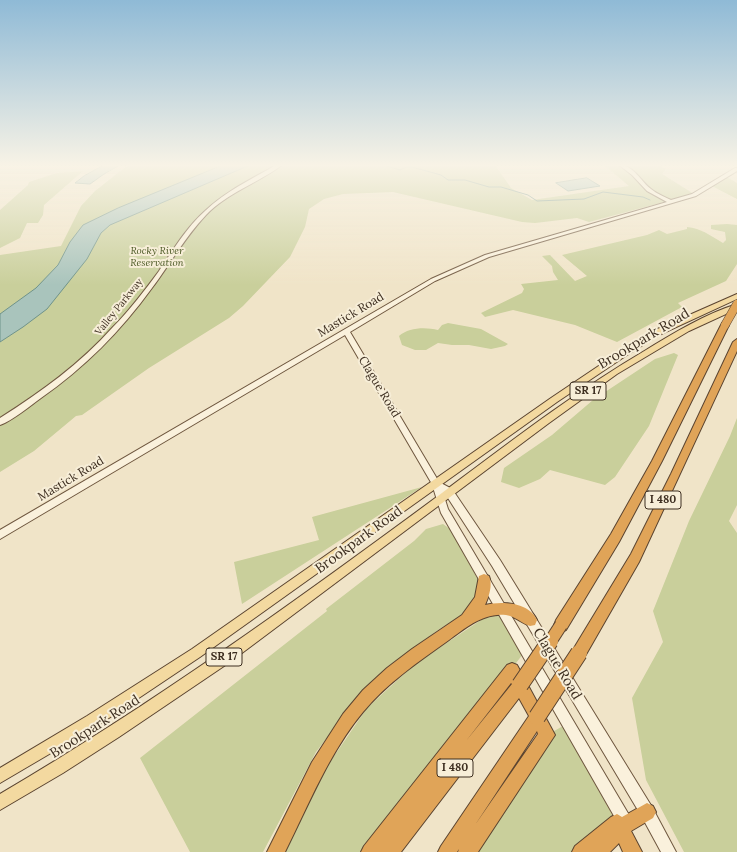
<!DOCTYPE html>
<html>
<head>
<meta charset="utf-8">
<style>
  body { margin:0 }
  canvas { display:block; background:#f0e4c8 }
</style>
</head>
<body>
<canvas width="737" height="852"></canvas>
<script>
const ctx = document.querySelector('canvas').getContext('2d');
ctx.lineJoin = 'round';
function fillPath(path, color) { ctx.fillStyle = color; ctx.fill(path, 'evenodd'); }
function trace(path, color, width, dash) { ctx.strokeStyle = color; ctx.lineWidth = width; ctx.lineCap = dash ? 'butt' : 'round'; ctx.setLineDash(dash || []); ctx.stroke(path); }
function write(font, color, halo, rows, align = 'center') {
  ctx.font = font + ' Lora,serif'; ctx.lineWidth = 4; ctx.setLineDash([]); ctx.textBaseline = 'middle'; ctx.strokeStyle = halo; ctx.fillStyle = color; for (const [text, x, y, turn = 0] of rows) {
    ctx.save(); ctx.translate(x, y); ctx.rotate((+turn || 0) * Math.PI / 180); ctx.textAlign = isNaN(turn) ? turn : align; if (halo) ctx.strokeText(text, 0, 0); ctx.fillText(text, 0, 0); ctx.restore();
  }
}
const green = new Path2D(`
  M 128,165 L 495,165 L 511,188 L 532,200 L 629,186 L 604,165 L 657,165 L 666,169 L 662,174 L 694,194 L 589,222 L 577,218 L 535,223 L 522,222 L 393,192 L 343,194 L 324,199 L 309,209 L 305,227 L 290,257 L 243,306 L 229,318 L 149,368 L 82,415 L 76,416 L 34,451 L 0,472 L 0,255 L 61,246 L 81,206 L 95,191 Z
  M 83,171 L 44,205 L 43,215 L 38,223 L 27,223 L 20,238 L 0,248 L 0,210 L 28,185 L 29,182 L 57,173 Z
  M 727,177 L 737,183 L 737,199 L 712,186 Z
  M 727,224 L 737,225 L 737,264 L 726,281 L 678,303 L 682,307 L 617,342 L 575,325 L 513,310 L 485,317 L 481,313 L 522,293 L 524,289 L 521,284 L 558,280 L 553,272 L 552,266 L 542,256 L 550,255 L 575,281 L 587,276 L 562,255 L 647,235 L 659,230 L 667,234 L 687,229 L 687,227 C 701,228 711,236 723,243 L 726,240 L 725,232 L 711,229 L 711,225 Z
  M 448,323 L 481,329 L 508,344 L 505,346 L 491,349 L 469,345 L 452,345 L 438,343 L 426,350 L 415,350 L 402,345 L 399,336 C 409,327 426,327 438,330 L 442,325 Z
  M 674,353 L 678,355 L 649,426 L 615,477 L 605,485 L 550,470 L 540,479 L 519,488 L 501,482 L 504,468 L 552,435 L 593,400 L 655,359 Z
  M 737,418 L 737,505 L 729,521 L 737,533 L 737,852 L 684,852 L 646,780 L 632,698 L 663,642 L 653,611 L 689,521 L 730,436 Z
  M 422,487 L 242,604 L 234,562 L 319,540 L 312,517 Z
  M 443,524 L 450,529 L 480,583 L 476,602 L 465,613 L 438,630 L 387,667 L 358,697 L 316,752 L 263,852 L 190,852 L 140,758 L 327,611 L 326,609 L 414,541 L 426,529 Z
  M 499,615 L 523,654 L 370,852 L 283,852 L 296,825 L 330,762 L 367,708 L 415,664 L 484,618 Z
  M 563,726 L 617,823 L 581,852 L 467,852 L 547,735 Z`);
const water = new Path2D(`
  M 104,165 L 120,165 L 104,174 L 90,184 L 75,183 L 84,176 Z
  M 223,165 L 250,165 L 110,225 L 101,233 L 87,259 L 47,309 L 23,327 L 0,342 L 0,314 L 36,288 L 58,265 L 70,242 L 83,225 L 118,208 Z
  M 587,178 L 600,186 L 568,191 L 556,183 Z`);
const stream = new Path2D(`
  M 384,165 L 400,170 L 406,167 L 412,167 L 441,175 L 448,180 L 465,180 L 489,187 L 501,187 L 528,195 L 537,201 L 584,199 L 603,192 L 643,197 L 650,200`);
const secondary = new Path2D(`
  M 276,165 L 282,165 C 258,183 227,193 206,215 C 185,237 170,264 152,288 C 121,331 84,368 41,398 C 30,406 12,421 0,425 L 0,418 C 41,392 80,364 113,327 C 130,310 145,290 159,271 C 173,250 186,228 205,211 C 226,191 252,179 276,165 Z
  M 619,165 C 634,165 641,182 651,189 C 657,194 665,197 671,200 L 692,194 L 735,168 L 737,168 L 737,171 L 696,196 L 489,257 L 435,281 L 350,332 L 439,482 L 452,489 L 500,560 L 652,807 L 676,852 L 661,852 L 642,817 L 492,566 L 446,495 L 443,493 L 448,509 L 632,820 L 634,825 L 632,830 L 627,832 L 622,830 L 441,513 L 432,484 L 345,335 L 0,539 L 0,530 L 431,279 L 485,255 L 667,202 L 647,191 L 632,175 Z`);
const primary = new Path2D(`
  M 737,294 L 737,299 L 659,335 L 627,355 L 557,402 L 200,657 L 97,726 L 0,783 L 0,768 L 87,716 L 192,649 L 551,398 L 621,351 L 653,331 Z
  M 737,304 L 737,309 L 689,331 L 617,374 L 549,423 L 230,662 L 119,737 L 63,773 L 0,810 L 0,794 C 153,704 296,601 438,496 C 506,445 573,393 646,350 C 674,333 705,314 737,304 Z`);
const highway = new Path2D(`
  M 722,323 L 725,323 L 729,325 L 662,461 L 619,542 L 566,630 L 561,632 L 556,630 L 554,625 L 556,620 L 611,534 L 652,461 Z
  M 737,339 L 737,351 L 639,562 L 584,658 L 579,660 L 574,658 L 572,653 L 574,648 L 631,554 L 671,474 L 733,342 Z
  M 484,574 L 489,576 C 493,585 489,596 485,605 C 501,601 529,602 537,620 L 535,625 L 530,626 C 521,623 515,616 506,615 C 484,612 465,628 449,640 C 418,662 387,683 363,712 C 329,753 309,804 285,852 L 267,852 L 312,762 L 343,714 L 363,690 L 387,668 L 412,649 L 462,615 L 475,597 L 479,576 Z
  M 512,663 L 517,665 L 555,735 L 478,852 L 458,852 L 459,849 L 457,852 L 438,852 L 441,846 L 529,716 L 519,698 L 401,852 L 361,852 L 364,846 L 507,665 ZM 511,683 L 512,684 L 466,741 ZM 537,731 L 538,734 L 475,825 Z
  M 647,803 L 653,806 L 656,812 L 653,818 L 631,831 L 642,852 L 623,852 L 619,843 L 610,852 L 572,852 L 575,846 L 611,817 L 617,814 L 622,817 Z`);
const highwayBridgeFar2 = new Path2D(`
  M 725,325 L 737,304`);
const highwayBridgeFar1 = new Path2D(`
  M 550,642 L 561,625`);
const highwayBridge = new Path2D(`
  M 520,685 L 550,641
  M 537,717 L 579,653`);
const farParknames = [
  ["Rocky River",157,251],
  ["Reservation",157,263]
];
const farStreetnames = [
  ["Valley Parkway",119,307,-51]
];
const shields = [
  [588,391,36],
  [663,500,36],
  [224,657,36],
  [455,768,36]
];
const shieldNames = [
  ["SR 17",588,391],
  ["I 480",663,500],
  ["SR 17",224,657],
  ["I 480",455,768]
];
const streetNames = [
  ["Mastick Road",351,315,-31],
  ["Clague Road",379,387,59],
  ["Mastick Road",71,479,-31]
];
const nearStreetnames = [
  ["Brookpark Road",644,339,-31],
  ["Brookpark Road",359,540,-36],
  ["Clague Road",557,664,59],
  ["Brookpark Road",95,727,-33]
];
fillPath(green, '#c9cf9b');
fillPath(water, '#a9c4bc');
trace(water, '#6f938a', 1);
trace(stream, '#6f938a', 1);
trace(secondary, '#6f573f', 2);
trace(primary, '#5b4430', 2);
trace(highway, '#5b4430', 2);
fillPath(secondary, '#faf1dc');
fillPath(primary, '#f3d9a0');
fillPath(highway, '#e0a458');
trace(highwayBridgeFar2, '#5b4430', 9, []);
trace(highwayBridgeFar1, '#5b4430', 14, []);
trace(highwayBridge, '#5b4430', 18, []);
trace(highwayBridgeFar2, '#e0a458', 8);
trace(highwayBridgeFar1, '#e0a458', 12);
trace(highwayBridge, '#e0a458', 16);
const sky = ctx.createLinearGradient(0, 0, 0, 285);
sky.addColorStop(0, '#8fbad6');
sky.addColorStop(0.58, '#f8f3e6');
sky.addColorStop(1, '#f8f3e600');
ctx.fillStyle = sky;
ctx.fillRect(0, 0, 737, 285);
write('italic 10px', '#4d5a26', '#f7eed8', farParknames);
write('10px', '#3d2e20', '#f7eed8', farStreetnames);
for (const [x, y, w] of shields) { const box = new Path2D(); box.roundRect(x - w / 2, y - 9, w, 18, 3); ctx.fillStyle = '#f7eed8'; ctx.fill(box); trace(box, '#3d2e20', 1); }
write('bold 11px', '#3d2e20', null, shieldNames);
write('12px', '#3d2e20', '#f7eed8', streetNames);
write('14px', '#3d2e20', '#f7eed8', nearStreetnames);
</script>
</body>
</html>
